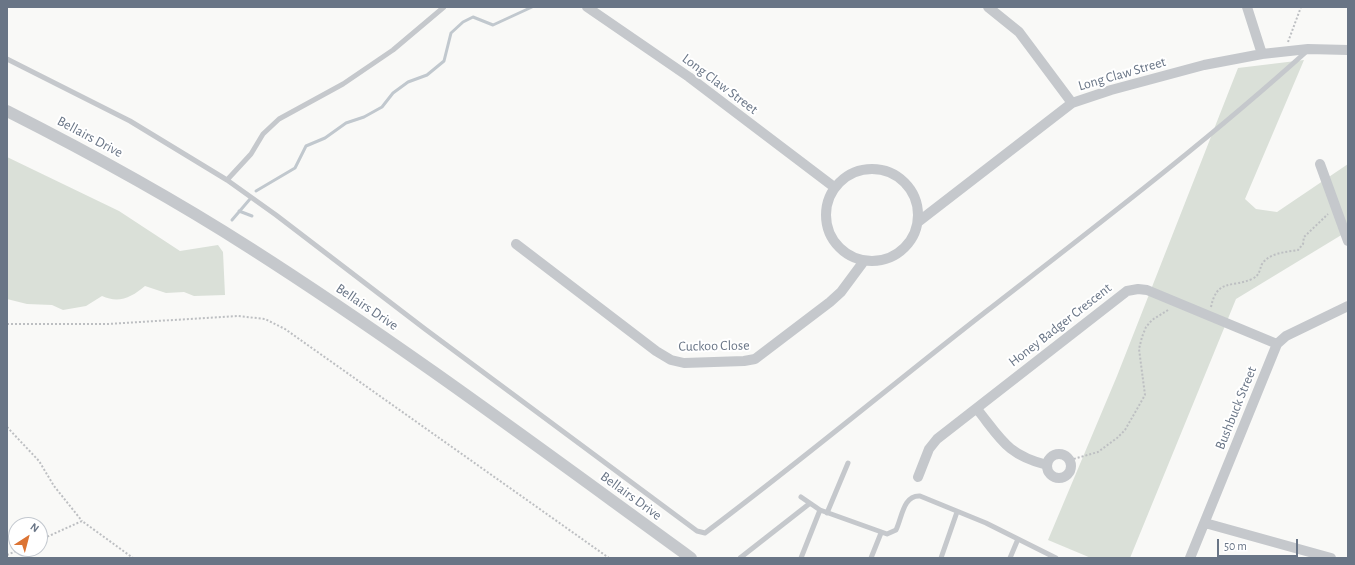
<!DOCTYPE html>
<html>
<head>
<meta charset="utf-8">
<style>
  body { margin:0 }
  #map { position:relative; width:1355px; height:565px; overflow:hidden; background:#f9f9f7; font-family:"Alegreya Sans",sans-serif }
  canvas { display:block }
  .frame { position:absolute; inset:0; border:8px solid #697586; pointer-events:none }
  .north { position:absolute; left:8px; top:517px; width:40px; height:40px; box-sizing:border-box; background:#fff; border:1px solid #c3c8cf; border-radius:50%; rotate:36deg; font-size:11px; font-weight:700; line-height:16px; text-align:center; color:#697586 }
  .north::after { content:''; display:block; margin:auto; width:14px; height:18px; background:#dc7434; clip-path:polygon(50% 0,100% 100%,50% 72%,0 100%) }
  .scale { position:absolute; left:1217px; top:539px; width:81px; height:18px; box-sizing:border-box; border:2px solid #697586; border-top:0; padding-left:5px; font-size:12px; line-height:14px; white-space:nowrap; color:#697586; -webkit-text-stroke:3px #fff; paint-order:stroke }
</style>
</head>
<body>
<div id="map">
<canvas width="1355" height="565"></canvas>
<div class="frame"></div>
<div class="north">N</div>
<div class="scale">50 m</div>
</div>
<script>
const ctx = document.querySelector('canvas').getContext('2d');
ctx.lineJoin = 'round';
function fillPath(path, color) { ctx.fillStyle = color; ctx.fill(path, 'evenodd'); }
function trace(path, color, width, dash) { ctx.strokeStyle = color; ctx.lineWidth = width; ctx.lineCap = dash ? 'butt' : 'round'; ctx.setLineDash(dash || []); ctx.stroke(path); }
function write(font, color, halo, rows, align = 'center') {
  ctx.font = font + ' "Alegreya Sans",sans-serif'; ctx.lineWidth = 4; ctx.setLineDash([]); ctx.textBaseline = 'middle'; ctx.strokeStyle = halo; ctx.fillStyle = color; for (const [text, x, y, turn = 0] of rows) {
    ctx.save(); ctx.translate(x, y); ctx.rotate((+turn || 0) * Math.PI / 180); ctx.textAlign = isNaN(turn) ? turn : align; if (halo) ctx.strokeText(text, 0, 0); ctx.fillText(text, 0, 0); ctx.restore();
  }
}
const green = new Path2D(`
  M 1304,60 L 1245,199 L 1256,209 L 1277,212 L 1348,164 L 1348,231 L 1236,299 L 1130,558 L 1091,558 L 1048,540 L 1117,376 L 1238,68 Z
  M 7,157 L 119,211 L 180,251 L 218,245 L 223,252 L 225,295 L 194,296 L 184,292 L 166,293 L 145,286 C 132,297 119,304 102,296 L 86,306 L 63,310 L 52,305 L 27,304 L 7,299 Z`);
const stream = new Path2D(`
  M 256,191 L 295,168 L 306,146 L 325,138 L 346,123 L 364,117 L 382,107 L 393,93 L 408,82 L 427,75 L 444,61 L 451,33 L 463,22 L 473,17 L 493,25 L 532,7
  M 239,211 L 252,216
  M 232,220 L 250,199`);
const path = new Path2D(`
  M 1288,42 L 1301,7
  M 1211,307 C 1217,278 1232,288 1252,279 C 1260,275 1259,271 1262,264 C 1269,253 1286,252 1298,250 L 1303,244 L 1304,237 L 1328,214
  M 7,324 L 108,324 L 238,316 L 265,319 L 285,329 L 609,558
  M 7,427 L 39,461 L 54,486 L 82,521
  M 1070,460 L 1098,452 L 1117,438 L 1125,430 L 1145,395 L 1139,349 L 1142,337 L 1146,327 L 1152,320 L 1168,310
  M 40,540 L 82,521 L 133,558
  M 7,555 L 21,549`);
const service = new Path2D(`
  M 7,59 L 130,121 L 227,180 L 251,154 L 263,134 L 279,119 L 343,84 L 393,50 L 444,7
  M 227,180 L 276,215 L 425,329 L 697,531 L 705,533 C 801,461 893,384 988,310 C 1096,226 1205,143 1307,51
  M 801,497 L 820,510 L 887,534 L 896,530 C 902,518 903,495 920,496 L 986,523 L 1056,558
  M 827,513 L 848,463
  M 740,558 L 809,504
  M 801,558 L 820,510
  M 871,558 L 881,533
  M 941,558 L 957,512
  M 1010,558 L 1018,539`);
const minor = new Path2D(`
  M 587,7 L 689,77 L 834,187
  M 988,7 L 1019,32 L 1072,103
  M 1247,7 L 1262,54
  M 1320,164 L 1348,241
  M826 215a46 46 0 1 1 92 0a46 46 0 1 1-92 0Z
  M 918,222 L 1072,103 L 1111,90 L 1204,65 L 1262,54 L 1308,49 L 1348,50
  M 516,244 L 656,351 L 671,360 L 684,363 L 744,361 L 755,359 L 830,302 L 841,292 L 864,261
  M 977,409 C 1001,439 1007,455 1047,465
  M1047 466a12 12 0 1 1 24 0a12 12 0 1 1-24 0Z
  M 918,477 L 929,449 L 937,439 L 1127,291 L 1138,289 L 1147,290 L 1277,344
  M 1205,523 L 1331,558
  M 1190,558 L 1277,344 L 1286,336 L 1348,306`);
const tertiary = new Path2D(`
  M 7,111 C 90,153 172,198 250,248 C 402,345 546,453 691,558`);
const streetNames = [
  ["Long Claw Street",1122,74,-16],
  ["Long Claw Street",720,84,37],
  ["Bellairs Drive",90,137,28],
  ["Bellairs Drive",367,307,34],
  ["Honey Badger Crescent",1060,325,-38],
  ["Cuckoo Close",714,346,-1],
  ["Bushbuck Street",1236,408,-68],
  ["Bellairs Drive",631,496,36]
];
fillPath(green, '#dae0d8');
trace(stream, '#c1c8ce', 3);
trace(path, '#bdbfc2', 2, [2, 2]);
trace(service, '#c5c8cc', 5);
trace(minor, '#c5c8cc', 10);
trace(tertiary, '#c5c8cc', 12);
write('14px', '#697586', '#fff', streetNames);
</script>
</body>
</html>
